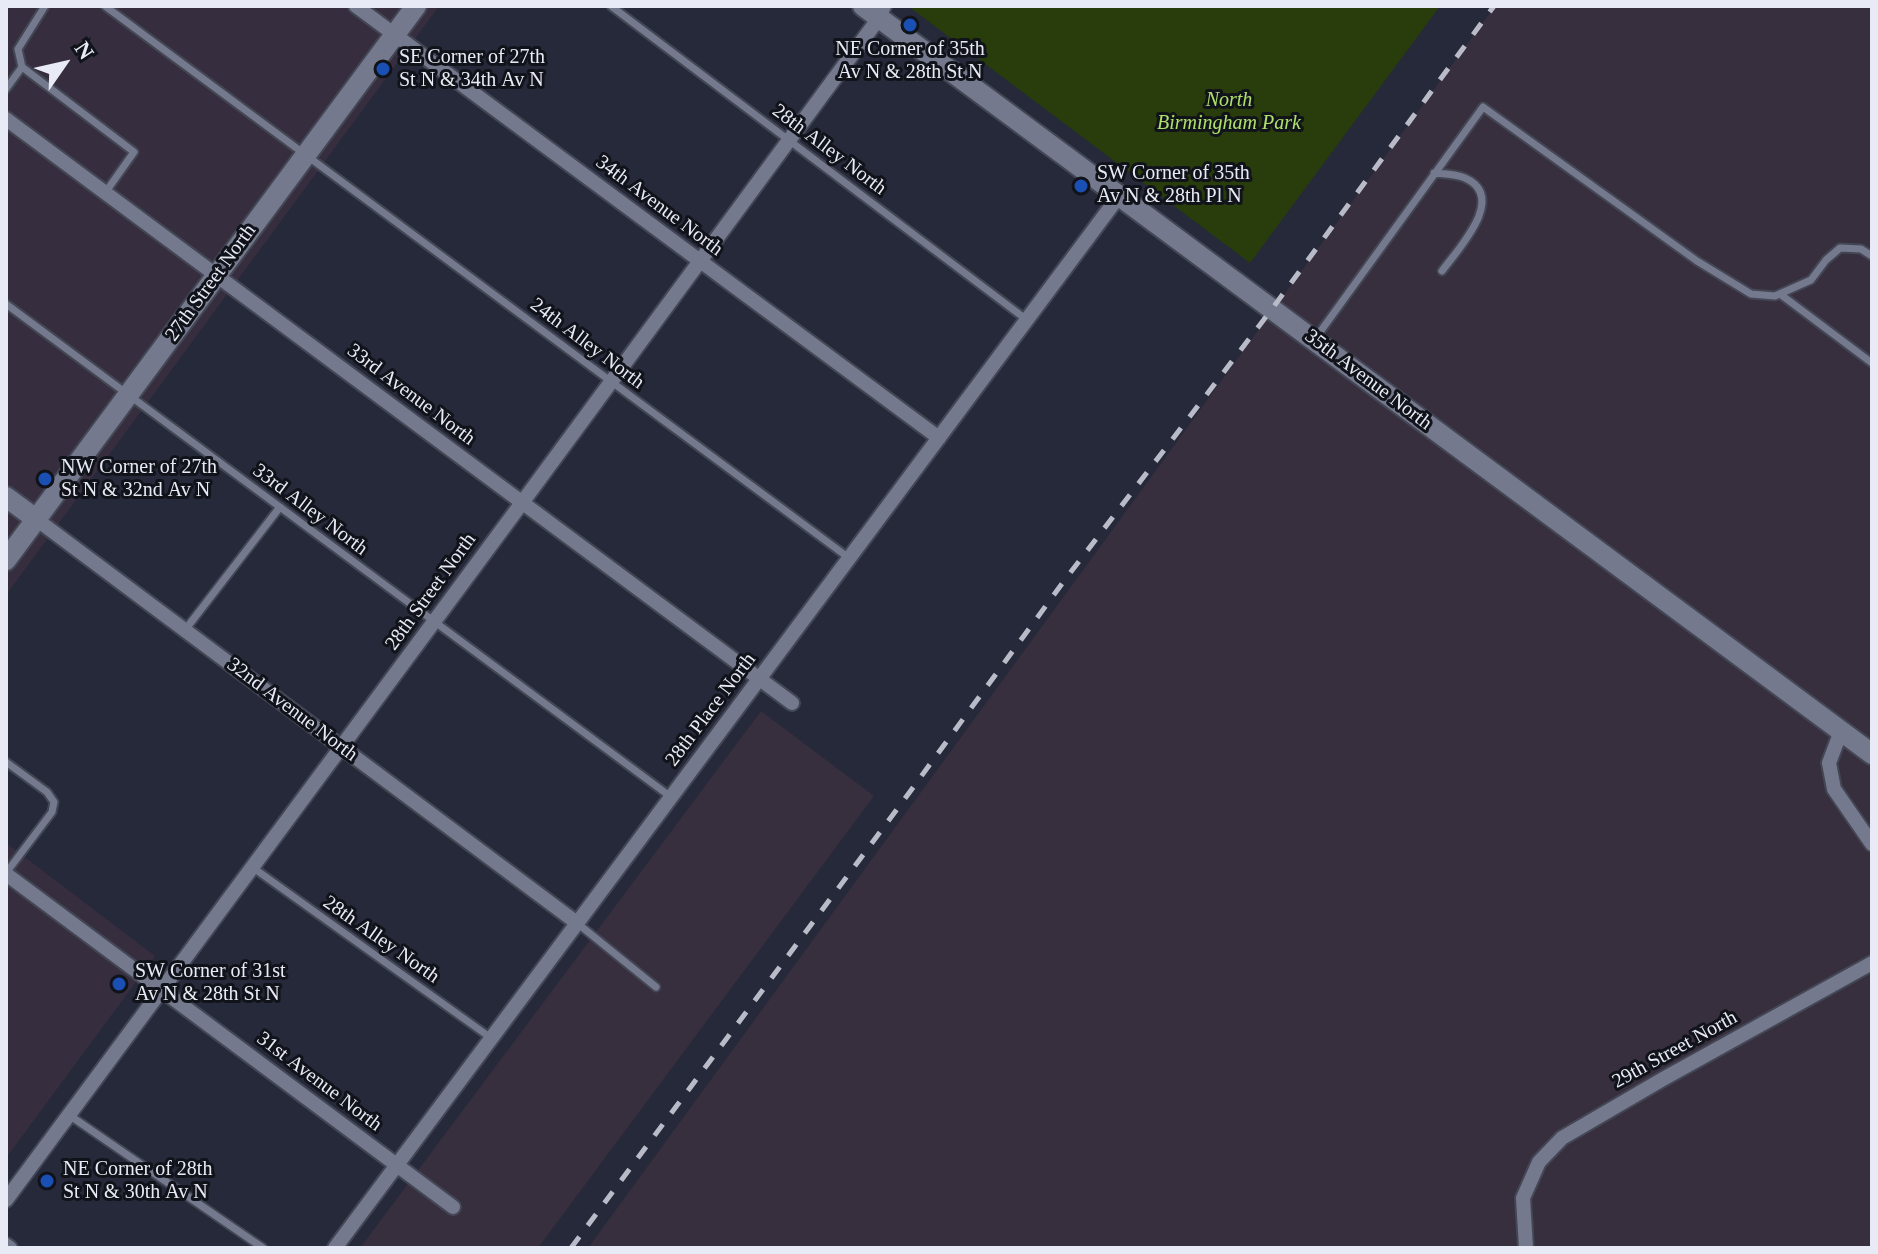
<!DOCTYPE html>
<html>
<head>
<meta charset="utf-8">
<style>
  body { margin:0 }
  #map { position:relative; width:1878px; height:1254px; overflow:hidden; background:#26293a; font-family:"Times New Roman",serif }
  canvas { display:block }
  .frame { position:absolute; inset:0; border:8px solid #e8eaf5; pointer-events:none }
  .north { position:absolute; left:24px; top:24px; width:80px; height:80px; -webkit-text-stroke:6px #11131a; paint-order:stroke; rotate:56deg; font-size:22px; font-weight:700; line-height:32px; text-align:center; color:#e8eaf5 }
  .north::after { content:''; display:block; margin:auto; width:28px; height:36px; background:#e8eaf5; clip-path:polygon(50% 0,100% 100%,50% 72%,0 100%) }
</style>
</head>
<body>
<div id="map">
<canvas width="1878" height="1254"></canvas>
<div class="frame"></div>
<div class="north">N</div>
</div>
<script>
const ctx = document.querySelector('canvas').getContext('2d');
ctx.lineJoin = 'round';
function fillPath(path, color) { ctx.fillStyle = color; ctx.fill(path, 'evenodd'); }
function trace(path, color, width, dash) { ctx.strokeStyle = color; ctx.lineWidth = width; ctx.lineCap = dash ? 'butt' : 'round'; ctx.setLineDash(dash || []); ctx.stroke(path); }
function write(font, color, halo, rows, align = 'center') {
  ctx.font = font + ' "Times New Roman",serif'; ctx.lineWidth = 6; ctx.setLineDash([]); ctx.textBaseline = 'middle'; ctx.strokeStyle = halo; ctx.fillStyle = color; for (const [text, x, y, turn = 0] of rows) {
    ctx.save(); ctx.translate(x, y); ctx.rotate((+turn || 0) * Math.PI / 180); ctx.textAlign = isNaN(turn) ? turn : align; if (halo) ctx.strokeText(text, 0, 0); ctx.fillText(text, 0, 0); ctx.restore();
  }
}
const commercial = new Path2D(`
  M 6,6 L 439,6 L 6,595 Z
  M 6,843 L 155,956 L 6,1158 Z`);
const industrial = new Path2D(`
  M 1495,6 L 1872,6 L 1872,1248 L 588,1248 Z
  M 761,711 L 874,796 L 538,1248 L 360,1248 Z`);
const green = new Path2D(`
  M 908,6 L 1440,6 L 1250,263 Z`);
const lane = new Path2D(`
  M 105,6 L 849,558
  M 611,6 L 1027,320
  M 22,67 L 18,49 L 45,6
  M 6,89 L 22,67 L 134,152 L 105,193
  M 1434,173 C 1444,174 1456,174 1465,178 C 1508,197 1458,249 1442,271
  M 1780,294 L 1872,363
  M 6,304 L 671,797
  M 1315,339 L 1483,107 L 1697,261 L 1751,294 L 1775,296 L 1811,280 L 1826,260 L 1840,248 L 1861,249 L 1872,256
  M 185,630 L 280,507
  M 6,762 L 47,792 L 54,802 L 52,812 L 6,873
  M 252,867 L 491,1038
  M 577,923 L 656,987
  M 69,1115 L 263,1248`);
const street = new Path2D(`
  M 356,6 L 939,438
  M 6,119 L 792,703
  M 36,519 L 577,923
  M 1841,731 L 1829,763 L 1834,789 L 1872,844
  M 6,874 L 453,1207
  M 6,1200 C 298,806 589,413 879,18 L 884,6
  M 6,1245 L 10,1248
  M 335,1248 L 1119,196
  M 1526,1248 L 1523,1198 L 1539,1162 L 1562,1138 L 1663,1079 L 1872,963`);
const secondary = new Path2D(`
  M 863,6 L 1872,754
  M 6,497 L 36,519
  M 6,560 L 416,6`);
const rail = new Path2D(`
  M 571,1248 L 909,793 L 1064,581 L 1272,309 L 1494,6`);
const markers = [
  [910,25,8,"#1a4fb4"],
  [383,69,8,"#1a4fb4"],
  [1081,186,8,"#1a4fb4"],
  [45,479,8,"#1a4fb4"],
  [119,984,8,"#1a4fb4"],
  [47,1181,8,"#1a4fb4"]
];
const poiNames = [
  ["NE Corner of 35th",910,50,"center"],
  ["Av N & 28th St N",910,73,"center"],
  ["SE Corner of 27th",399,58],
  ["St N & 34th Av N",399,81],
  ["SW Corner of 35th",1097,174],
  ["Av N & 28th Pl N",1097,197],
  ["NW Corner of 27th",61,468],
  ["St N & 32nd Av N",61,491],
  ["SW Corner of 31st",135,972],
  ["Av N & 28th St N",135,995],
  ["NE Corner of 28th",63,1170],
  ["St N & 30th Av N",63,1193]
];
const parkNames = [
  ["North",1229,101],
  ["Birmingham Park",1229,124]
];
const streetNames = [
  ["28th Alley North",829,150,37],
  ["34th Avenue North",659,206,37],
  ["27th Street North",211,283,-54],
  ["24th Alley North",587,344,37],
  ["35th Avenue North",1368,380,37],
  ["33rd Avenue North",411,395,37],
  ["33rd Alley North",310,510,37],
  ["28th Street North",431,592,-54],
  ["32nd Avenue North",292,710,37],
  ["28th Place North",711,710,-53],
  ["28th Alley North",381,940,35],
  ["29th Street North",1675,1050,-29],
  ["31st Avenue North",319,1082,37]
];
fillPath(commercial, '#362e3e');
fillPath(industrial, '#372e3e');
fillPath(green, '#293c0b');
trace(lane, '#434654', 11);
trace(street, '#434654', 18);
trace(secondary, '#434654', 24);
trace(lane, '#75798d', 7);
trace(street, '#75798d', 14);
trace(secondary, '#75798d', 20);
trace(rail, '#b9bcc8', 5, [14, 14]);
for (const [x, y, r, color] of markers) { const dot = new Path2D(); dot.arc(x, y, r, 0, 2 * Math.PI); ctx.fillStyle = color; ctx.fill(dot); trace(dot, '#11131a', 3); }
write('20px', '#e8eaf5', '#11131a', poiNames, 'left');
write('italic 20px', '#b0e16a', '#11131a', parkNames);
write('20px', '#e8eaf5', '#11131a', streetNames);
</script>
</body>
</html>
